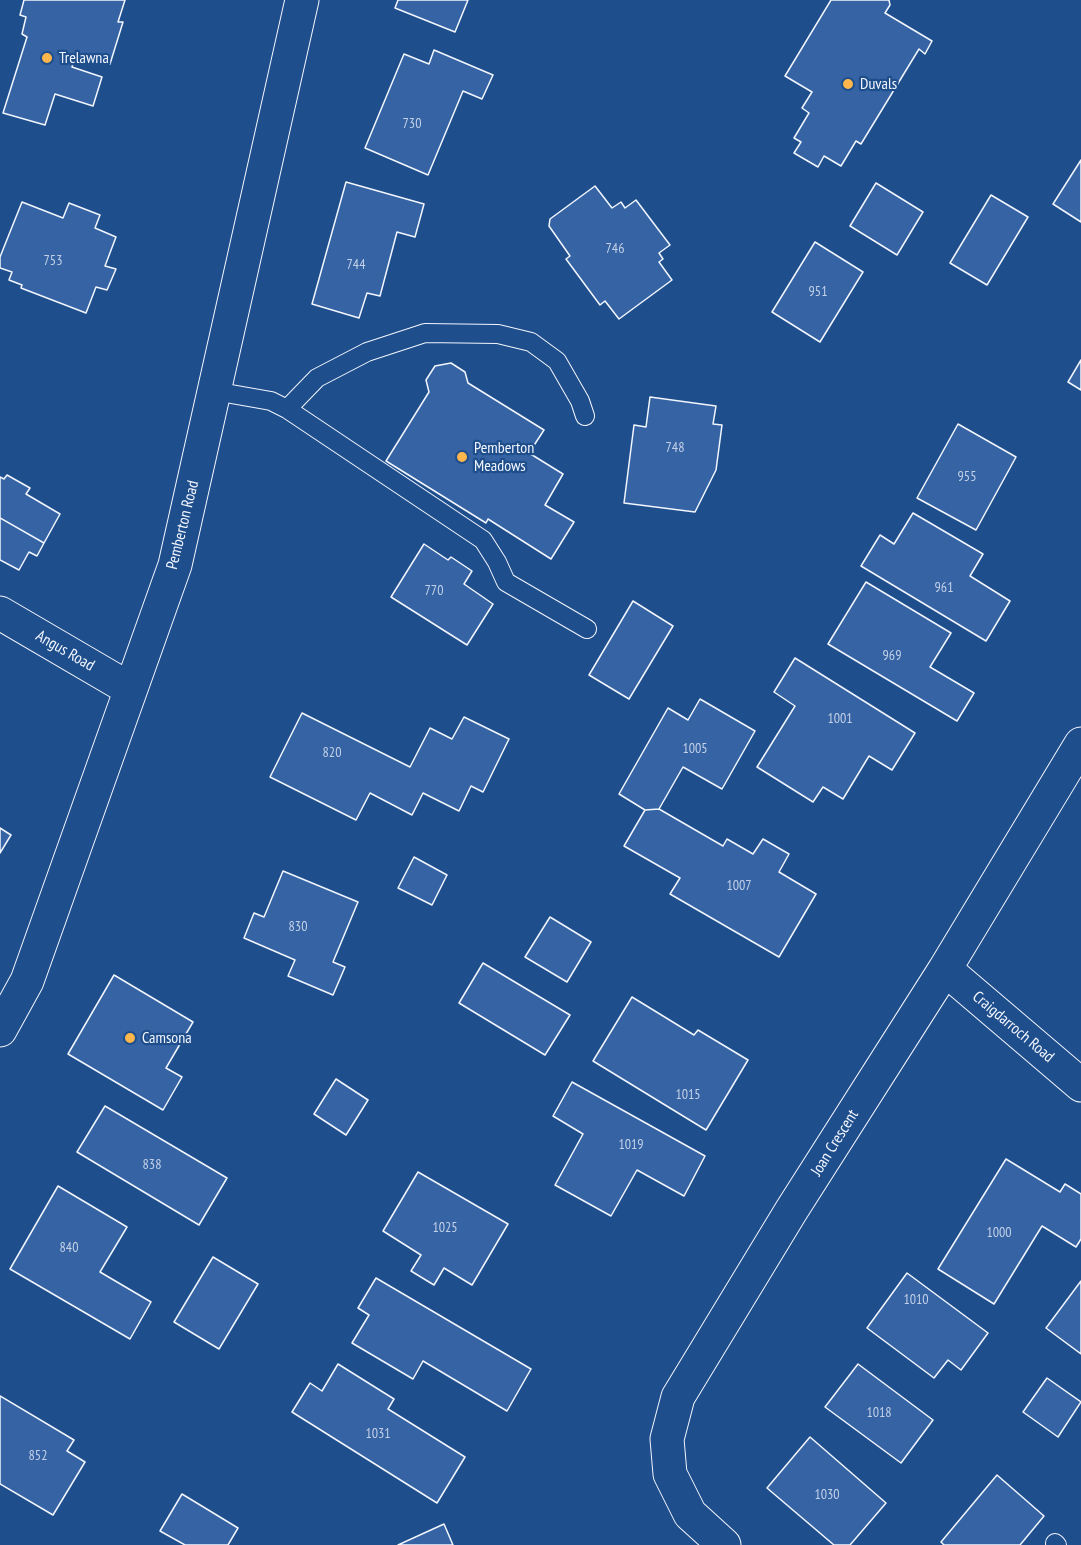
<!DOCTYPE html>
<html>
<head>
<meta charset="utf-8">
<style>
  body { margin:0 }
  canvas { display:block; background:#1f4e8c }
</style>
</head>
<body>
<canvas width="1081" height="1545"></canvas>
<script>
const ctx = document.querySelector('canvas').getContext('2d');
ctx.lineJoin = 'round';
function fillPath(path, color) { ctx.fillStyle = color; ctx.fill(path, 'evenodd'); }
function trace(path, color, width, dash) { ctx.strokeStyle = color; ctx.lineWidth = width; ctx.lineCap = dash ? 'butt' : 'round'; ctx.setLineDash(dash || []); ctx.stroke(path); }
function write(font, color, halo, rows, align = 'center') {
  ctx.font = font + ' "PT Sans Narrow",sans-serif'; ctx.lineWidth = 4.5; ctx.setLineDash([]); ctx.textBaseline = 'middle'; ctx.strokeStyle = halo; ctx.fillStyle = color; for (const [text, x, y, turn = 0] of rows) {
    ctx.save(); ctx.translate(x, y); ctx.rotate((+turn || 0) * Math.PI / 180); ctx.textAlign = isNaN(turn) ? turn : align; if (halo) ctx.strokeText(text, 0, 0); ctx.fillText(text, 0, 0); ctx.restore();
  }
}
const building = new Path2D(`
  M 24,0 L 125,0 L 118,22 L 123,22 L 110,64 L 76,53 L 72,67 L 102,77 L 93,106 L 55,94 L 45,125 L 3,113 L 27,37 L 22,34 L 26,17 L 20,15 Z
  M 398,0 L 468,0 L 455,32 L 395,8 Z
  M 831,0 L 889,0 L 890,5 L 885,13 L 932,41 L 925,54 L 919,49 L 861,144 L 856,141 L 841,166 L 824,156 L 818,167 L 794,153 L 801,142 L 794,138 L 809,113 L 802,108 L 812,92 L 785,76 Z
  M 434,50 L 493,75 L 482,99 L 463,91 L 428,175 L 365,148 L 404,54 L 429,64 Z
  M 1081,160 L 1081,222 L 1053,204 Z
  M 346,182 L 424,204 L 415,237 L 397,232 L 380,296 L 367,293 L 359,318 L 312,304 Z
  M 876,183 L 923,212 L 897,255 L 850,226 Z
  M 595,186 L 612,208 L 621,202 L 625,208 L 636,200 L 670,245 L 659,253 L 663,259 L 659,262 L 672,280 L 619,319 L 605,301 L 600,305 L 566,259 L 570,256 L 549,226 L 550,219 Z
  M 991,195 L 1028,217 L 987,285 L 950,263 Z
  M 22,202 L 63,218 L 69,203 L 100,215 L 95,228 L 116,237 L 105,266 L 116,269 L 107,290 L 96,287 L 86,313 L 21,288 L 22,285 L 9,280 L 12,272 L 0,268 L 0,257 Z
  M 815,242 L 863,272 L 820,342 L 772,312 Z
  M 1081,360 L 1081,390 L 1068,382 Z
  M 451,363 L 465,372 L 468,383 L 544,430 L 529,453 L 563,474 L 545,505 L 574,522 L 551,559 L 488,519 L 486,523 L 386,461 L 429,392 L 426,380 L 435,366 Z
  M 650,397 L 716,406 L 713,424 L 722,425 L 716,470 L 695,512 L 624,503 L 634,425 L 646,427 Z
  M 958,424 L 1016,457 L 976,530 L 917,498 Z
  M 7,475 L 30,488 L 26,494 L 60,514 L 44,543 L 0,518 L 0,477 L 4,479 Z
  M 913,513 L 983,554 L 970,576 L 1010,601 L 986,641 L 861,566 L 880,535 L 894,544 Z
  M 0,518 L 44,543 L 37,556 L 29,552 L 19,570 L 0,560 Z
  M 424,544 L 448,560 L 451,557 L 472,571 L 464,584 L 493,604 L 467,645 L 391,597 Z
  M 866,582 L 951,633 L 930,667 L 974,693 L 957,721 L 828,644 Z
  M 633,601 L 673,626 L 629,699 L 589,675 Z
  M 795,658 L 915,733 L 892,770 L 869,756 L 843,799 L 823,787 L 813,802 L 757,767 L 795,706 L 774,692 Z
  M 700,699 L 755,731 L 722,789 L 683,767 L 659,809 L 645,810 L 619,794 L 668,708 L 688,720 Z
  M 302,713 L 410,767 L 430,728 L 452,739 L 464,717 L 509,739 L 483,792 L 471,786 L 459,811 L 423,793 L 412,815 L 370,793 L 356,820 L 270,777 Z
  M 659,809 L 723,846 L 727,839 L 753,854 L 763,839 L 789,854 L 779,872 L 816,894 L 779,957 L 670,894 L 680,878 L 624,846 L 645,810 Z
  M 0,828 L 11,835 L 0,853 Z
  M 414,857 L 447,875 L 432,905 L 398,888 Z
  M 283,871 L 358,902 L 333,962 L 345,967 L 333,995 L 288,976 L 295,960 L 244,938 L 254,913 L 264,917 Z
  M 550,917 L 591,942 L 567,982 L 525,957 Z
  M 483,963 L 570,1015 L 545,1055 L 459,1003 Z
  M 114,975 L 193,1022 L 166,1068 L 182,1077 L 163,1110 L 68,1054 Z
  M 632,997 L 694,1035 L 698,1030 L 748,1060 L 706,1130 L 593,1061 Z
  M 336,1079 L 368,1100 L 346,1135 L 314,1114 Z
  M 572,1082 L 705,1156 L 684,1196 L 637,1170 L 611,1216 L 555,1185 L 583,1134 L 553,1116 Z
  M 105,1106 L 227,1178 L 199,1225 L 77,1152 Z
  M 1006,1159 L 1060,1192 L 1065,1184 L 1081,1194 L 1081,1239 L 1076,1247 L 1042,1226 L 994,1304 L 938,1269 Z
  M 418,1172 L 508,1224 L 472,1285 L 444,1268 L 434,1285 L 411,1271 L 421,1255 L 383,1231 Z
  M 58,1186 L 127,1227 L 100,1272 L 151,1302 L 130,1339 L 10,1269 Z
  M 213,1257 L 258,1284 L 219,1349 L 174,1322 Z
  M 907,1273 L 988,1333 L 961,1370 L 948,1360 L 934,1378 L 867,1328 Z
  M 376,1278 L 531,1369 L 507,1411 L 423,1361 L 413,1379 L 352,1343 L 369,1315 L 358,1308 Z
  M 1081,1281 L 1081,1354 L 1046,1328 Z
  M 338,1364 L 394,1399 L 388,1409 L 465,1457 L 437,1503 L 292,1412 L 310,1383 L 322,1391 Z
  M 858,1364 L 933,1420 L 901,1463 L 825,1407 Z
  M 1047,1378 L 1081,1402 L 1058,1437 L 1023,1412 Z
  M 0,1396 L 74,1440 L 67,1451 L 85,1462 L 53,1515 L 0,1484 Z
  M 810,1437 L 886,1503 L 850,1545 L 834,1545 L 767,1488 Z
  M 997,1475 L 1044,1516 L 1020,1545 L 944,1545 L 941,1542 Z
  M 182,1494 L 238,1528 L 228,1545 L 185,1545 L 160,1531 Z
  M 444,1524 L 453,1545 L 398,1545 Z`);
const service = new Path2D(`
  M 214,391 L 271,401 L 287,409 L 317,378 L 367,352 L 425,333 L 498,334 L 531,342 L 557,361 L 580,401 L 585,416
  M 287,409 L 483,540 L 497,562 L 506,582 L 587,629
  M 1055,1543 L 1057,1545`);
const minor = new Path2D(`
  M 0,613 L 130,689
  M 945,969 L 1081,1085
  M 0,1030 L 27,981 L 175,565 L 302,0
  M 724,1545 L 690,1514 L 670,1474 L 667,1439 L 678,1397 L 791,1211 L 945,969 L 1081,744`);
const markers = [
  [47,58,6,"#ffb74d"],
  [848,84,6,"#ffb74d"],
  [462,457,6,"#ffb74d"],
  [130,1038,6,"#ffb74d"]
];
const numberNames = [
  ["730",412,124],
  ["746",615,249],
  ["753",53,261],
  ["744",356,265],
  ["951",818,292],
  ["748",675,448],
  ["955",967,477],
  ["961",944,588],
  ["770",434,591],
  ["969",892,656],
  ["1001",840,719],
  ["1005",695,749],
  ["820",332,753],
  ["1007",739,886],
  ["830",298,927],
  ["1015",688,1095],
  ["1019",631,1145],
  ["838",152,1165],
  ["1025",445,1228],
  ["1000",999,1233],
  ["840",69,1248],
  ["1010",916,1300],
  ["1018",879,1413],
  ["1031",378,1434],
  ["852",38,1456],
  ["1030",827,1495]
];
const poiNames = [
  ["Trelawna",59,58],
  ["Duvals",860,84],
  ["Pemberton",474,448],
  ["Meadows",474,466],
  ["Camsona",142,1038]
];
const streetNames = [
  ["Pemberton Road",183,525,-76],
  ["Angus Road",65,651,30],
  ["Craigdarroch Road",1013,1027,40],
  ["Joan Crescent",835,1143,-58]
];
fillPath(building, '#3563a3');
trace(building, '#f2f6ff', 1.5);
trace(service, '#f2f6ff', 20);
trace(minor, '#f2f6ff', 35);
trace(service, '#1f4e8c', 18);
trace(minor, '#1f4e8c', 33);
for (const [x, y, r, color] of markers) { const dot = new Path2D(); dot.arc(x, y, r, 0, 2 * Math.PI); ctx.fillStyle = color; ctx.fill(dot); trace(dot, '#1f4e8c', 2); }
write('14px', '#c3d1e8', null, numberNames);
write('16px', '#f2f6ff', '#1f4e8c', poiNames, 'left');
write('16px', '#f2f6ff', '#1f4e8c', streetNames);
</script>
</body>
</html>
